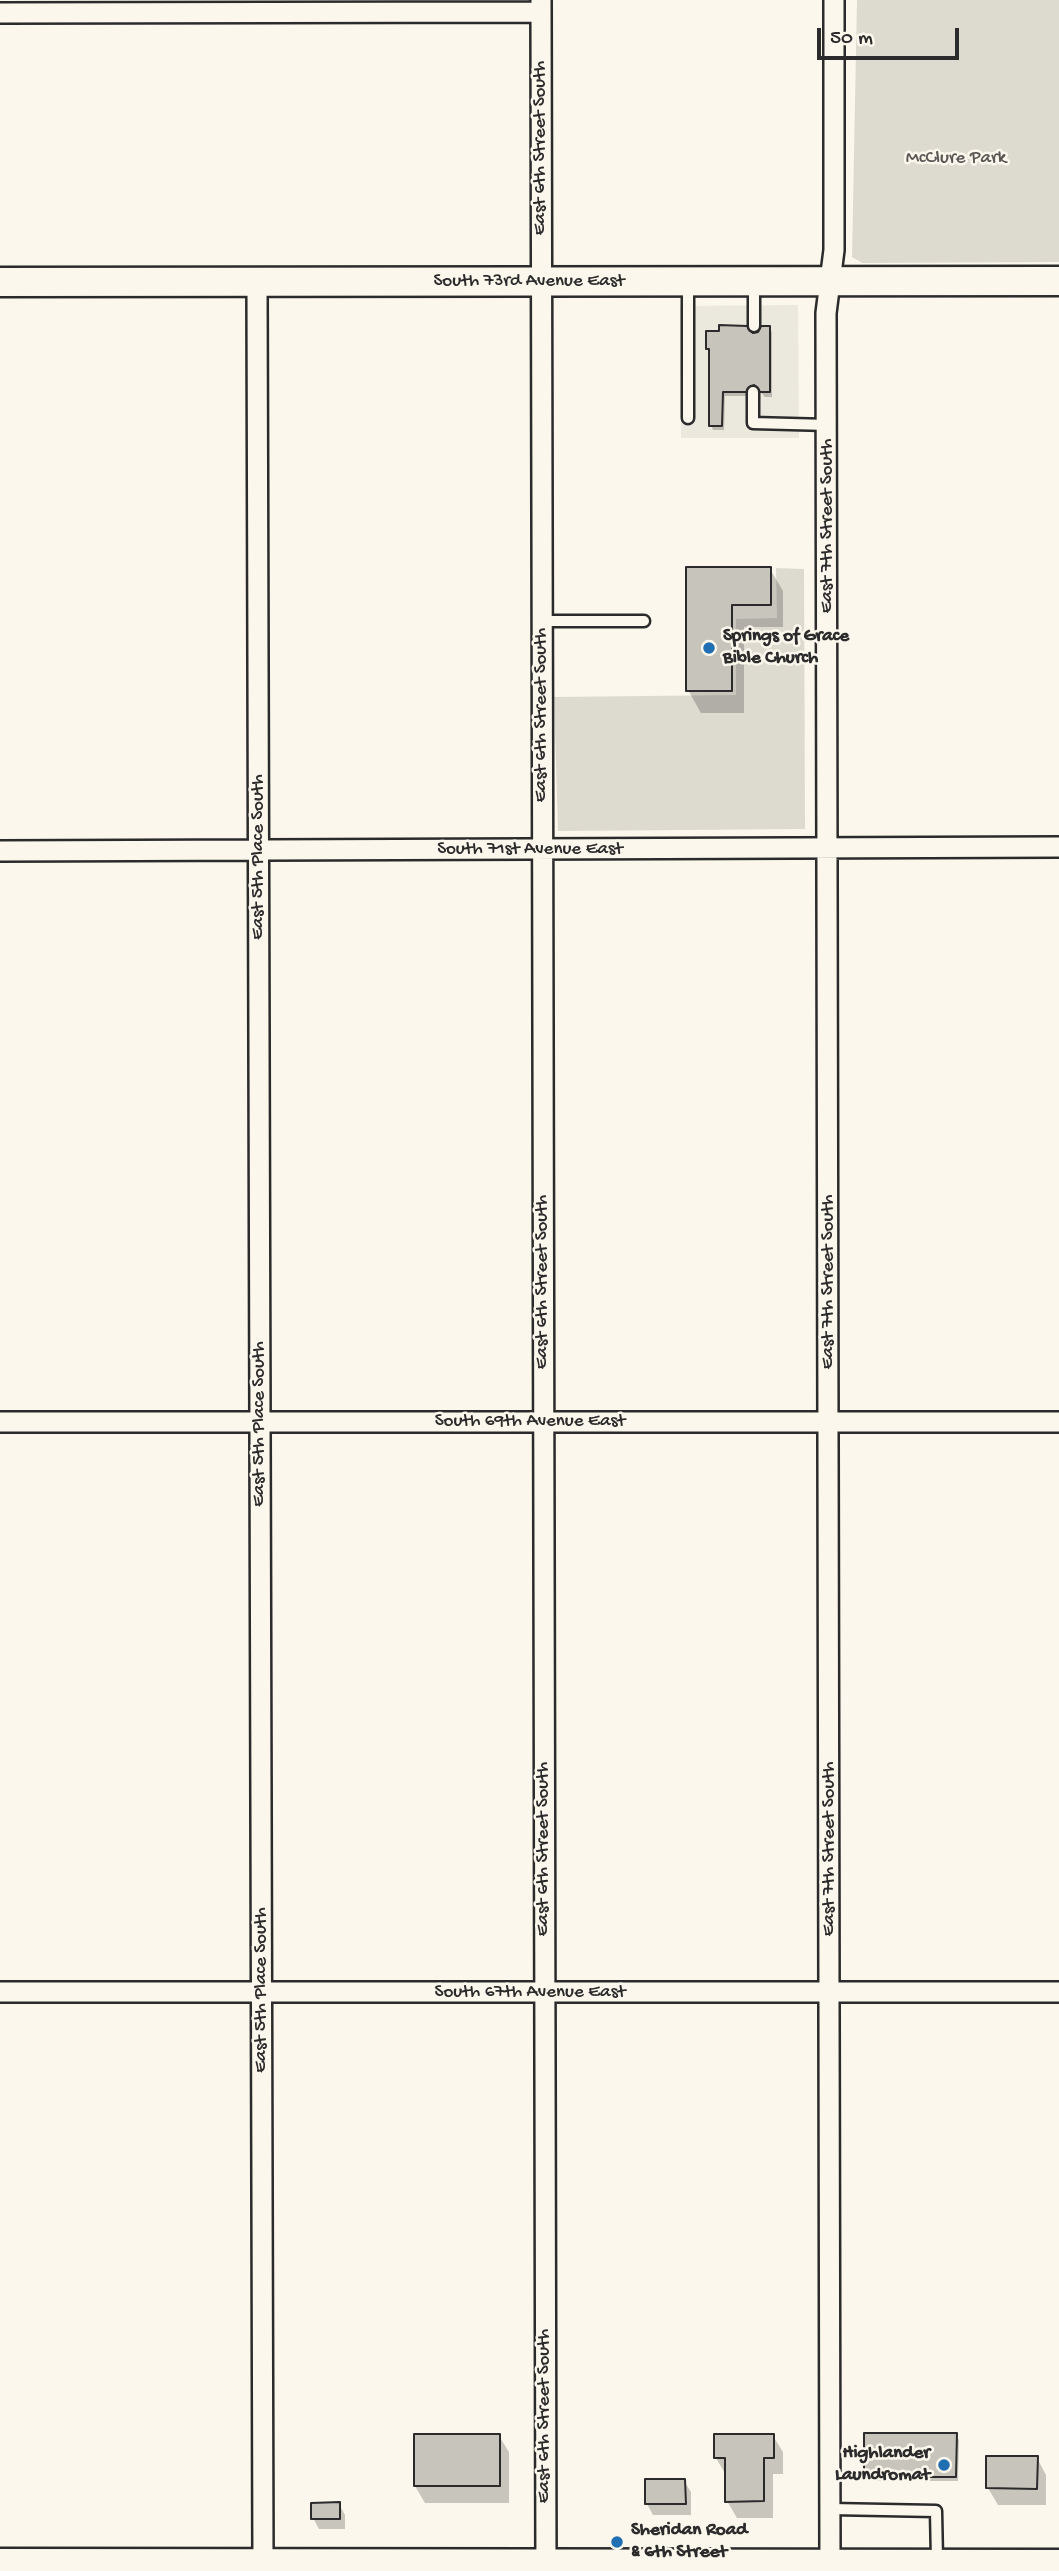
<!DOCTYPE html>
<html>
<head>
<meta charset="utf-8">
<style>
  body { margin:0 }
  #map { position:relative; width:1059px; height:2571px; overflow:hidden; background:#fbf7ec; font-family:"Gochi Hand",sans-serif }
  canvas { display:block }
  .scale { position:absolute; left:817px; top:28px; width:142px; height:32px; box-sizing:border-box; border:4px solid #2b2b2b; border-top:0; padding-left:9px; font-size:21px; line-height:24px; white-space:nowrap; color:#2b2b2b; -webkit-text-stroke:5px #fbf7ec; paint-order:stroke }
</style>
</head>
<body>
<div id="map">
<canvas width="1059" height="2571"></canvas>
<div class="scale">50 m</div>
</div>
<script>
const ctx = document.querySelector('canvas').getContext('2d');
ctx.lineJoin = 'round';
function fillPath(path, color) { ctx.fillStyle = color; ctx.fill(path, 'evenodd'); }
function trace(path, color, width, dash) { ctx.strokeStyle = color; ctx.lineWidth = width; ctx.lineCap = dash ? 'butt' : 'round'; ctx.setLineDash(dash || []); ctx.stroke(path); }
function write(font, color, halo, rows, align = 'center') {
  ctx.font = font + ' "Gochi Hand",sans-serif'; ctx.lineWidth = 5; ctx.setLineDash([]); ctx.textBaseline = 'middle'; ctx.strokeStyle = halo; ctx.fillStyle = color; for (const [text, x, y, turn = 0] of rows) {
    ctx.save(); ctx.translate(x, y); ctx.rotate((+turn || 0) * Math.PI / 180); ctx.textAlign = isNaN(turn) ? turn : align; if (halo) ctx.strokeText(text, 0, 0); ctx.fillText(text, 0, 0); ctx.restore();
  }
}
const built = new Path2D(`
  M 798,305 L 799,438 L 681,438 L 680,306 Z`);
const green = new Path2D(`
  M 857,0 L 1059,0 L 1059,262 L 862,263 L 852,257 Z
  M 776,568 L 804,569 L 805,829 L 558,831 L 554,697 L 736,695 L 736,619 L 777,618 Z`);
const shadow = new Path2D(`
  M 769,327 L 772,332 L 772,397 L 765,397 L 757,388 L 748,396 L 725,396 L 724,430 L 713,430 L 711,425 L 711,354 L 708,348 L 755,335 Z
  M 687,569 L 770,569 L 783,591 L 783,627 L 744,627 L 744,713 L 701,713 L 688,690 Z
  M 956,2435 L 959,2440 L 958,2481 L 868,2481 L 865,2476 Z
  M 499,2436 L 509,2452 L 509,2503 L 425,2503 L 415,2486 Z
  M 773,2436 L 783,2452 L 783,2474 L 773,2474 L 773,2518 L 737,2518 L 727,2501 L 726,2475 L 716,2458 Z
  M 1037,2458 L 1046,2475 L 1046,2505 L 998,2505 L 988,2488 Z
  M 684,2481 L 691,2492 L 691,2515 L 653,2515 L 647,2504 Z
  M 339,2504 L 345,2515 L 345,2529 L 319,2529 L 313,2518 Z`);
const building = new Path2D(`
  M 719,325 L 747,326 L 753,333 L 758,332 L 761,326 L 770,326 L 770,392 L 760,392 L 754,385 L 746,392 L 723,392 L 722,426 L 709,426 L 709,349 L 706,349 L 706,331 L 719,331 Z
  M 686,567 L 771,567 L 771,605 L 732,605 L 732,691 L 686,691 Z
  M 864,2433 L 957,2433 L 956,2477 L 864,2477 Z
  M 414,2434 L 500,2434 L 500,2486 L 414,2486 Z
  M 714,2434 L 774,2434 L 774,2458 L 764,2458 L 764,2501 L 725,2502 L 725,2458 L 714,2458 Z
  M 986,2456 L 1038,2456 L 1037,2489 L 986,2488 Z
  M 645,2479 L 685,2479 L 686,2504 L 645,2504 Z
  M 340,2502 L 340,2519 L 311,2519 L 311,2503 Z`);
const lane = new Path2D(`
  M 688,285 L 688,418
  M 754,326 L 754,284
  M 753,392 L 753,423 L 828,425
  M 542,621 L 644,621
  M 831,2509 L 936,2511 L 937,2560`);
const street = new Path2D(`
  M 541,0 L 546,2564
  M 0,13 L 541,12
  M 257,284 L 263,2563
  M 0,851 L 1059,847
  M 0,1422 L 1059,1422
  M 0,1992 L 1059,1992
  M 830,2565 L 826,313 L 834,250 L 834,0`);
const secondary = new Path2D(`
  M 0,282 L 1059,281
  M 0,2563 L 1059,2564`);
const markers = [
  [709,648,7,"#1f6fb2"],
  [944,2465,7,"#1f6fb2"],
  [617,2542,7,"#1f6fb2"]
];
const streetNames = [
  ["East 6th Street South",541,148,-90],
  ["South 73rd Avenue East",529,282],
  ["East 7th Street South",828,526,-90],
  ["East 6th Street South",542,715,-90],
  ["South 71st Avenue East",530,850],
  ["East 5th Place South",259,857,-90],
  ["East 6th Street South",543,1282,-90],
  ["East 7th Street South",829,1282,-90],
  ["South 69th Avenue East",530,1422],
  ["East 5th Place South",260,1424,-90],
  ["East 6th Street South",544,1849,-90],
  ["East 7th Street South",830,1849,-90],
  ["East 5th Place South",262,1990,-90],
  ["South 67th Avenue East",530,1993],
  ["East 6th Street South",545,2416,-90]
];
const parkNames = [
  ["McClure Park",956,159]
];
const poiNames = [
  ["Springs of Grace",723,637],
  ["Bible Church",723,659],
  ["Highlander",930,2454,"right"],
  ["Laundromat",930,2476,"right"],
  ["Sheridan Road",631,2531],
  ["& 6th Street",631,2553]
];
fillPath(built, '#ebe8de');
fillPath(green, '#dddad0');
fillPath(shadow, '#0003');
fillPath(building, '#c7c4bc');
trace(building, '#2b2b2b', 2);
trace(lane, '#2b2b2b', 15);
trace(street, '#2b2b2b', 24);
trace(secondary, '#2b2b2b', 33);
trace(lane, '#fbf7ec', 10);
trace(street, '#fbf7ec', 19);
trace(secondary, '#fbf7ec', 28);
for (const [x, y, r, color] of markers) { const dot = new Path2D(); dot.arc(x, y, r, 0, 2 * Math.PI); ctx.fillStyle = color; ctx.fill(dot); trace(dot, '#fbf7ec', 2.5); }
write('19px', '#2b2b2b', '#fbf7ec', streetNames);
write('19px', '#585754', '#fbf7ec', parkNames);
write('bold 19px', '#2b2b2b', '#fbf7ec', poiNames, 'left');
</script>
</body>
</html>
